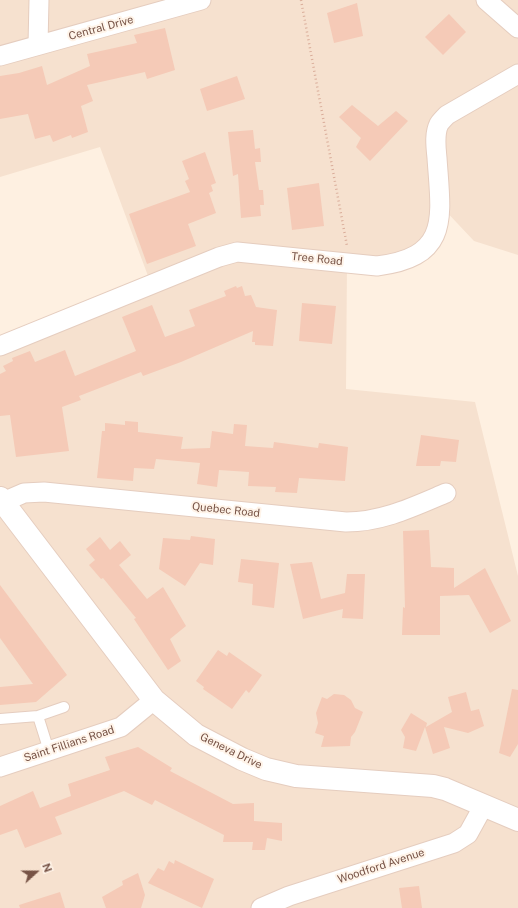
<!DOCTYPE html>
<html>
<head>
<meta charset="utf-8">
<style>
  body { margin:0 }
  #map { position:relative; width:518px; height:908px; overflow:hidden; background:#fef0e1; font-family:"Public Sans",sans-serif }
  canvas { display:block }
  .north { position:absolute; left:16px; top:852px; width:40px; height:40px; -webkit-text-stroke:3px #fff4e9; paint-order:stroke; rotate:69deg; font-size:11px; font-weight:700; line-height:16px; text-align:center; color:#775346 }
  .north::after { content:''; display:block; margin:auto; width:14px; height:18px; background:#775346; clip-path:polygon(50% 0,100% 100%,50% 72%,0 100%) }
</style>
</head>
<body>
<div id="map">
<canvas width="518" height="908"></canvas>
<div class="north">N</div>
</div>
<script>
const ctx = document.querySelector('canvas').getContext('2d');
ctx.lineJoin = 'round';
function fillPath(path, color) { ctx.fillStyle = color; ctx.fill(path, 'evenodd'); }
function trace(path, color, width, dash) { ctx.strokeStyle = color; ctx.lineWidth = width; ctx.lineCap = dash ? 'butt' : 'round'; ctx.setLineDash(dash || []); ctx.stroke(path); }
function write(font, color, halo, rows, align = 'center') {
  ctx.font = font + ' "Public Sans",sans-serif'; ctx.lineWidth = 4; ctx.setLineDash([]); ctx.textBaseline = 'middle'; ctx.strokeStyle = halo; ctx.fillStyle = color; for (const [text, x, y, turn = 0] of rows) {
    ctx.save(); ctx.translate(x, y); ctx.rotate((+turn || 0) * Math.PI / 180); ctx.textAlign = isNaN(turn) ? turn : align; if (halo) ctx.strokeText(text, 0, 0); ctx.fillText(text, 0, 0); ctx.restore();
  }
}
const residential = new Path2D(`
  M 0,0 L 518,0 L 518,255 L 474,241 L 441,206 L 421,252 L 347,263 L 346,389 L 475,402 L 518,576 L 518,908 L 0,908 L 0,346 L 151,284 L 100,147 L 0,177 Z`);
const building = new Path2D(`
  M 357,3 L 363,36 L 334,43 L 327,13 Z
  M 449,14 L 466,32 L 443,55 L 425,37 Z
  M 165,28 L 175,70 L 147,79 L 145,72 L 87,85 L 93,101 L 81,106 L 88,132 L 72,138 L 71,135 L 53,142 L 50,135 L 35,139 L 28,114 L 0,119 L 0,76 L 19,73 L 42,66 L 47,85 L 90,66 L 87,54 L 137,43 L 134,35 Z
  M 237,76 L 245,99 L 207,111 L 200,89 Z
  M 352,105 L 378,126 L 396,111 L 408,121 L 370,161 L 356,147 L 361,138 L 339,117 Z
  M 253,130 L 255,149 L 260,148 L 261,162 L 255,162 L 259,190 L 263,190 L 264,205 L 260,205 L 261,216 L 241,218 L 238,174 L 233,176 L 228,132 Z
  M 205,152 L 216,183 L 211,185 L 213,191 L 209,193 L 216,213 L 188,224 L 196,246 L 147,264 L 129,214 L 190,192 L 185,181 L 189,179 L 182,161 Z
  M 319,183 L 324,226 L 292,230 L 287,188 Z
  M 236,286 L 237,288 L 242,286 L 245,296 L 251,295 L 256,307 L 277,310 L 273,346 L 255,345 L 255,342 L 252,342 L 253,331 L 181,362 L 143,376 L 141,372 L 79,396 L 81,400 L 62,407 L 69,451 L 16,457 L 10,415 L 0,416 L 0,374 L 6,371 L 3,366 L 13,361 L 12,358 L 30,351 L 35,362 L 65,350 L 75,376 L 136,351 L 122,317 L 152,305 L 165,337 L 195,326 L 189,310 L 226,296 L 224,291 Z
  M 302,303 L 336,306 L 332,344 L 299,341 Z
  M 125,421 L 138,422 L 138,432 L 183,437 L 181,449 L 210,448 L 212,431 L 233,434 L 234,424 L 247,425 L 245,446 L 273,448 L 274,442 L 318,448 L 319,443 L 348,447 L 345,481 L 299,478 L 297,493 L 275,492 L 276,487 L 248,486 L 249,472 L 219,470 L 217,487 L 197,484 L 200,463 L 156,459 L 154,469 L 134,468 L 133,481 L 97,478 L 102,431 L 105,431 L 105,423 L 125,425 Z
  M 421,435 L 459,440 L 456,462 L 441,461 L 440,466 L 416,466 Z
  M 429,530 L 431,567 L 454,568 L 454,588 L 485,568 L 511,621 L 490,633 L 469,595 L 440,596 L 440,635 L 402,635 L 403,607 L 405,608 L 403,531 Z
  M 191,536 L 215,539 L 213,565 L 200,563 L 185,586 L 159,569 L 163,538 L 190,540 Z
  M 100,537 L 110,550 L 120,541 L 131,555 L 119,565 L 147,599 L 163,587 L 186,626 L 170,639 L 181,661 L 168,670 L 134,619 L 136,618 L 103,578 L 101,579 L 89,565 L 95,560 L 86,549 Z
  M 241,559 L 279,563 L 274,608 L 252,605 L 253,584 L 238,582 Z
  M 312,562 L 321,599 L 345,593 L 347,574 L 365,574 L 363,619 L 342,618 L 343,609 L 303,619 L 290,564 Z
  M 0,585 L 67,675 L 36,702 L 0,705 L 0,687 L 33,684 L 0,638 Z
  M 218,650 L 227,656 L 229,652 L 262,675 L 249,693 L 246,690 L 232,709 L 203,689 L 204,687 L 196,681 Z
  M 512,689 L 518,690 L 518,744 L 510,757 L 499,753 Z
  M 466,692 L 471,711 L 479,709 L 484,726 L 468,733 L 444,727 L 450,748 L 433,754 L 425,727 L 416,751 L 403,748 L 405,737 L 401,730 L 411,713 L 427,723 L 426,727 L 452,712 L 448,697 Z
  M 334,694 L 344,695 L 351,700 L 355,708 L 363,712 L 355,732 L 351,737 L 350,746 L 321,747 L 324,736 L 315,733 L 318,723 L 316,713 L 322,697 L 327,699 Z
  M 138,747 L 172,768 L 170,771 L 233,804 L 254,803 L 254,821 L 282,823 L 282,841 L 267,838 L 265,850 L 252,850 L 253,842 L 223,842 L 224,835 L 155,800 L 152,805 L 124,791 L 55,817 L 62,834 L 25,848 L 17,829 L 0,835 L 0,806 L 33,791 L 40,808 L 71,796 L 68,784 L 110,770 L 105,757 Z
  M 175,860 L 214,879 L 202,908 L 148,883 L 158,868 L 164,871 L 169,861 L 174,864 Z
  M 138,873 L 145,895 L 141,908 L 106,908 L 102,897 L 123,885 L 122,881 Z
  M 419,886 L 422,908 L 402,908 L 399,888 Z
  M 60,892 L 65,908 L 20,908 L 19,905 Z`);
const path = new Path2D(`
  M 301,0 L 347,246`);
const service = new Path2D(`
  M 38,716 L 49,751
  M 0,719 L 38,716 L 64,707`);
const minor = new Path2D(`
  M 486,0 L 518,28
  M 38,45 L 39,0
  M 0,56 L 201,0
  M 0,346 L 219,257 L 237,252 L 377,266 C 451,257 441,217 437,158 C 436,147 434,134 439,124 C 441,121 444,118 447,115 L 518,74
  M 3,502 L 24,493 L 44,492 L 346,522 C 382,522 413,507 446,493
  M 0,767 L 121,727 L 154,700
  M 261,908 L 289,896 L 454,843 L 468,834 L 484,805`);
const tertiary = new Path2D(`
  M 0,498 L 154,700 L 196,735 L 242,759 L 266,769 L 296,776 L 433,786 L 445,789 L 518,820`);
const streetNames = [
  ["Central Drive",101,28,-15],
  ["Tree Road",317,259,6],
  ["Quebec Road",226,510,6],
  ["Saint Fillians Road",69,744,-18],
  ["Geneva Drive",231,751,26],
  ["Woodford Avenue",381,866,-18]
];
fillPath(residential, '#f6e1cf');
fillPath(building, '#f5cab7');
trace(service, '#e5cdbf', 12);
trace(minor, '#e5cdbf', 21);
trace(tertiary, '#e5cdbf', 24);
trace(path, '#daad9a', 2.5, [1, 3]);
trace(service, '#fff', 10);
trace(minor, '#fff', 19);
trace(tertiary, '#fff', 22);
write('11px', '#775346', '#fff4e9', streetNames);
</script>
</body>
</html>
